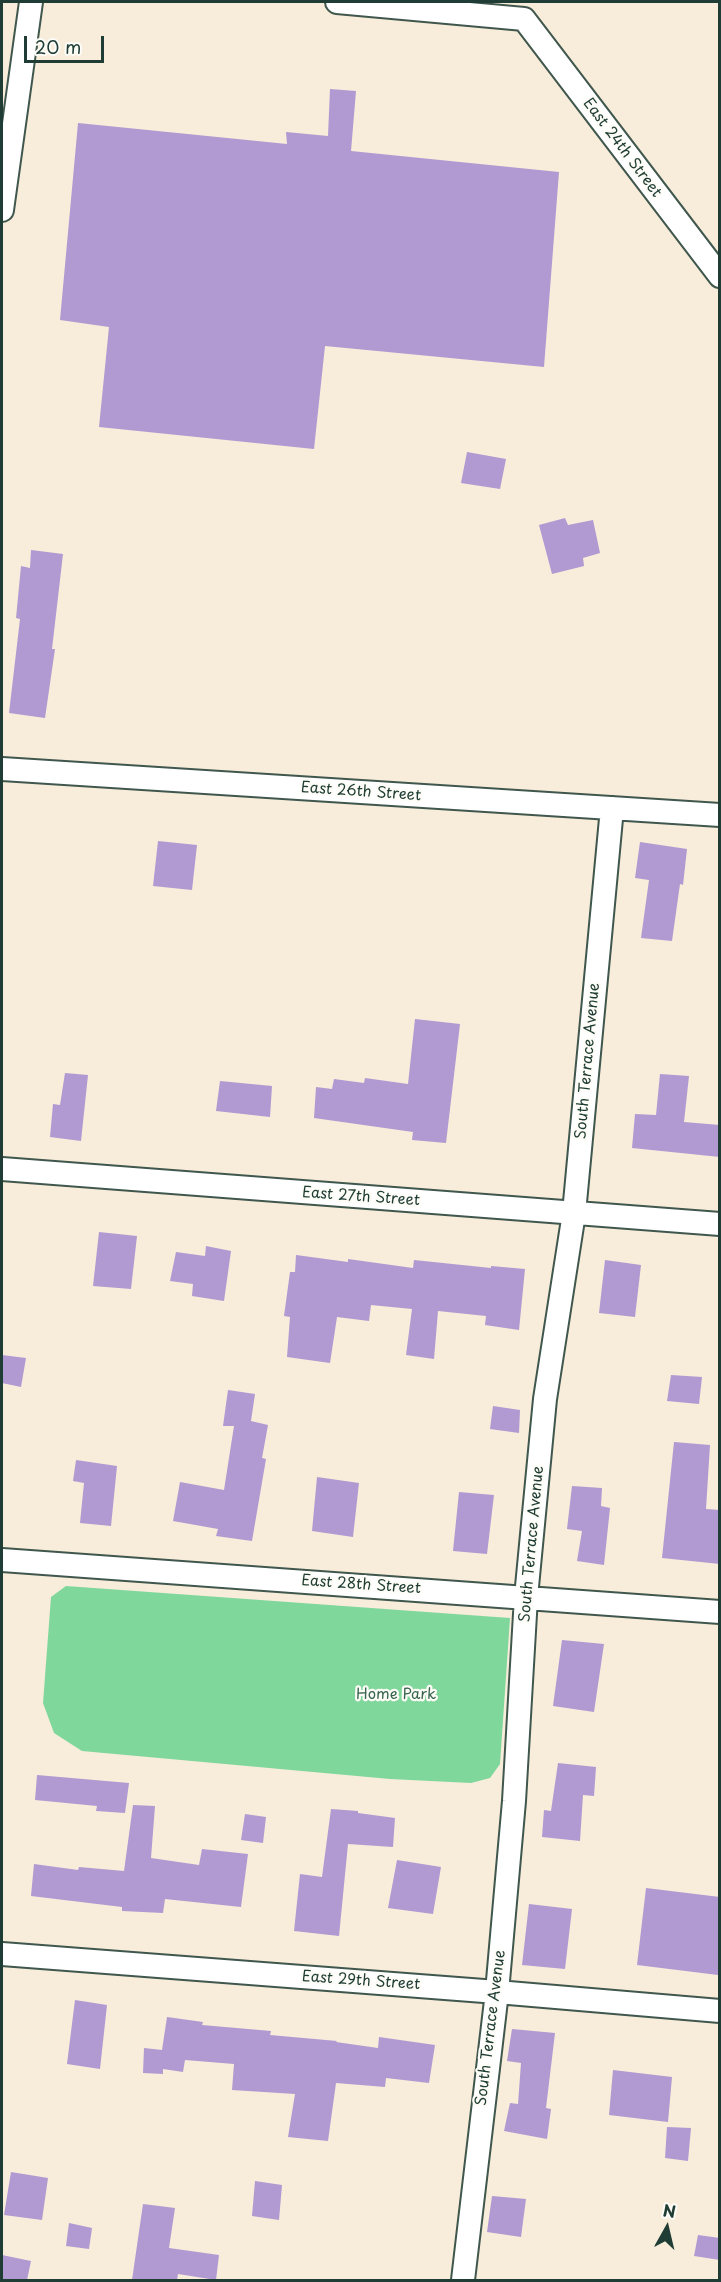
<!DOCTYPE html>
<html>
<head>
<meta charset="utf-8">
<style>
  body { margin:0 }
  #map { position:relative; width:721px; height:2282px; overflow:hidden; background:#f8ecdb; font-family:"Playpen Sans",sans-serif }
  canvas { display:block }
  .frame { position:absolute; inset:0; border:3px solid #1f3d34; pointer-events:none }
  .north { position:absolute; left:637px; top:2198px; width:60px; height:60px; -webkit-text-stroke:4px #fdfcf7; paint-order:stroke; rotate:8deg; font-size:16px; font-weight:700; line-height:24px; text-align:center; color:#1f3d34 }
  .north::after { content:''; display:block; margin:auto; width:21px; height:27px; background:#1f3d34; clip-path:polygon(50% 0,100% 100%,50% 72%,0 100%) }
  .scale { position:absolute; left:24px; top:36px; width:80px; height:27px; box-sizing:border-box; border:3px solid #1f3d34; border-top:0; padding-left:8px; font-size:18px; line-height:21px; white-space:nowrap; color:#1f3d34; -webkit-text-stroke:4px #fdfcf7; paint-order:stroke }
</style>
</head>
<body>
<div id="map">
<canvas width="721" height="2282"></canvas>
<div class="frame"></div>
<div class="north">N</div>
<div class="scale">20 m</div>
</div>
<script>
const ctx = document.querySelector('canvas').getContext('2d');
ctx.lineJoin = 'round';
function fillPath(path, color) { ctx.fillStyle = color; ctx.fill(path, 'evenodd'); }
function trace(path, color, width, dash) { ctx.strokeStyle = color; ctx.lineWidth = width; ctx.lineCap = dash ? 'butt' : 'round'; ctx.setLineDash(dash || []); ctx.stroke(path); }
function write(font, color, halo, rows, align = 'center') {
  ctx.font = font + ' "Playpen Sans",sans-serif'; ctx.lineWidth = 4.5; ctx.setLineDash([]); ctx.textBaseline = 'middle'; ctx.strokeStyle = halo; ctx.fillStyle = color; for (const [text, x, y, turn = 0] of rows) {
    ctx.save(); ctx.translate(x, y); ctx.rotate((+turn || 0) * Math.PI / 180); ctx.textAlign = isNaN(turn) ? turn : align; if (halo) ctx.strokeText(text, 0, 0); ctx.fillText(text, 0, 0); ctx.restore();
  }
}
const green = new Path2D(`
  M 66,1586 L 510,1618 L 500,1764 L 490,1778 L 471,1783 L 390,1779 L 82,1751 L 54,1733 L 43,1703 L 51,1597 Z`);
const building = new Path2D(`
  M 330,89 L 356,91 L 351,151 L 559,172 L 544,367 L 325,346 L 314,449 L 99,427 L 109,327 L 60,320 L 78,123 L 287,144 L 286,132 L 328,136 Z
  M 467,452 L 506,459 L 500,489 L 461,483 Z
  M 565,518 L 568,525 L 593,520 L 600,553 L 583,558 L 584,566 L 552,574 L 539,525 Z
  M 31,550 L 63,554 L 52,649 L 55,649 L 45,718 L 9,713 L 20,619 L 16,618 L 21,566 L 30,568 Z
  M 158,841 L 197,845 L 192,890 L 153,886 Z
  M 640,842 L 687,849 L 683,885 L 680,884 L 672,941 L 641,938 L 649,880 L 635,878 Z
  M 415,1019 L 460,1024 L 446,1143 L 412,1140 L 413,1132 L 314,1118 L 316,1087 L 332,1089 L 334,1079 L 364,1083 L 365,1078 L 408,1084 Z
  M 65,1073 L 88,1075 L 81,1141 L 50,1137 L 53,1104 L 60,1105 Z
  M 660,1074 L 689,1076 L 684,1122 L 720,1125 L 720,1157 L 632,1148 L 635,1114 L 656,1115 Z
  M 220,1081 L 272,1086 L 270,1117 L 216,1111 Z
  M 99,1232 L 137,1236 L 131,1289 L 93,1286 Z
  M 206,1246 L 231,1251 L 224,1301 L 192,1296 L 193,1284 L 170,1281 L 176,1252 L 205,1256 Z
  M 296,1255 L 348,1262 L 348,1259 L 413,1268 L 414,1260 L 491,1268 L 491,1266 L 525,1269 L 519,1330 L 485,1325 L 486,1316 L 438,1311 L 434,1359 L 406,1355 L 412,1309 L 371,1305 L 369,1321 L 337,1317 L 330,1363 L 287,1357 L 290,1317 L 284,1316 L 290,1272 L 295,1272 Z
  M 605,1260 L 641,1265 L 635,1317 L 599,1313 Z
  M 2,1355 L 26,1358 L 21,1387 L 2,1383 Z
  M 671,1375 L 702,1377 L 699,1404 L 667,1401 Z
  M 228,1390 L 255,1394 L 251,1421 L 268,1425 L 262,1458 L 266,1459 L 252,1541 L 216,1536 L 218,1529 L 173,1521 L 180,1482 L 224,1490 L 234,1426 L 223,1426 Z
  M 493,1406 L 520,1410 L 519,1433 L 490,1429 Z
  M 674,1442 L 710,1445 L 706,1509 L 720,1510 L 720,1564 L 662,1558 Z
  M 76,1460 L 117,1466 L 111,1526 L 80,1523 L 84,1483 L 73,1481 Z
  M 317,1477 L 359,1483 L 353,1537 L 312,1531 Z
  M 572,1486 L 602,1488 L 601,1506 L 610,1508 L 604,1565 L 577,1561 L 582,1531 L 567,1529 Z
  M 459,1492 L 494,1495 L 487,1554 L 453,1551 Z
  M 562,1640 L 604,1644 L 594,1712 L 553,1706 Z
  M 558,1763 L 596,1767 L 594,1796 L 583,1795 L 580,1841 L 542,1837 L 544,1810 L 551,1811 Z
  M 37,1775 L 129,1783 L 125,1813 L 96,1811 L 97,1806 L 35,1800 Z
  M 133,1805 L 155,1806 L 151,1858 L 199,1865 L 202,1849 L 248,1854 L 241,1907 L 165,1899 L 163,1913 L 122,1911 L 122,1907 L 31,1896 L 34,1864 L 78,1870 L 79,1867 L 124,1871 Z
  M 331,1809 L 358,1811 L 358,1813 L 395,1818 L 393,1847 L 348,1844 L 339,1936 L 294,1931 L 300,1874 L 322,1877 Z
  M 245,1814 L 266,1817 L 263,1843 L 241,1840 Z
  M 397,1860 L 441,1867 L 433,1914 L 388,1908 Z
  M 646,1888 L 720,1897 L 718,1975 L 637,1965 Z
  M 529,1904 L 572,1909 L 565,1969 L 522,1965 Z
  M 75,2000 L 107,2005 L 100,2069 L 67,2064 Z
  M 167,2017 L 203,2022 L 202,2025 L 271,2031 L 270,2035 L 337,2041 L 336,2042 L 378,2048 L 379,2037 L 435,2045 L 429,2083 L 386,2078 L 385,2087 L 336,2083 L 328,2141 L 288,2137 L 295,2094 L 232,2090 L 234,2064 L 185,2060 L 183,2072 L 163,2069 L 163,2074 L 143,2073 L 144,2048 L 162,2050 Z
  M 512,2029 L 555,2033 L 546,2108 L 551,2109 L 547,2139 L 504,2131 L 510,2103 L 518,2104 L 521,2063 L 507,2061 Z
  M 613,2070 L 672,2077 L 668,2122 L 609,2115 Z
  M 667,2127 L 691,2128 L 688,2161 L 665,2158 Z
  M 11,2172 L 48,2178 L 42,2220 L 4,2215 Z
  M 255,2181 L 282,2185 L 279,2220 L 252,2216 Z
  M 492,2196 L 526,2199 L 521,2237 L 487,2232 Z
  M 143,2204 L 175,2208 L 169,2248 L 219,2255 L 216,2280 L 178,2274 L 177,2280 L 132,2280 Z
  M 69,2223 L 92,2228 L 89,2249 L 66,2246 Z
  M 698,2235 L 720,2238 L 720,2260 L 694,2256 Z
  M 2,2255 L 31,2261 L 27,2280 L 2,2280 Z`);
const minor = new Path2D(`
  M 337,2 L 524,19 L 720,276
  M 2,210 L 31,2
  M 2,769 L 720,815
  M 2,1169 L 720,1224
  M 2,1560 L 720,1612
  M 2,1954 L 497,1992 L 720,2011
  M 463,2280 L 497,1992 L 514,1801 L 526,1597 L 545,1399 L 574,1213 L 612,808`);
const streetNames = [
  ["East 24th Street",622,148,53],
  ["East 26th Street",361,792,4],
  ["South Terrace Avenue",588,1061,-85],
  ["East 27th Street",361,1197,4],
  ["South Terrace Avenue",532,1544,-85],
  ["East 28th Street",361,1585,4],
  ["East 29th Street",361,1981,4],
  ["South Terrace Avenue",491,2028,-83]
];
const parkNames = [
  ["Home Park",396,1695]
];
fillPath(green, '#7fd79c');
fillPath(building, '#b199d2');
trace(minor, '#40574d', 26);
trace(minor, '#fff', 22);
write('15px', '#1f3d34', '#fdfcf7', streetNames);
write('15px', '#37644e', '#fdfcf7', parkNames);
</script>
</body>
</html>
